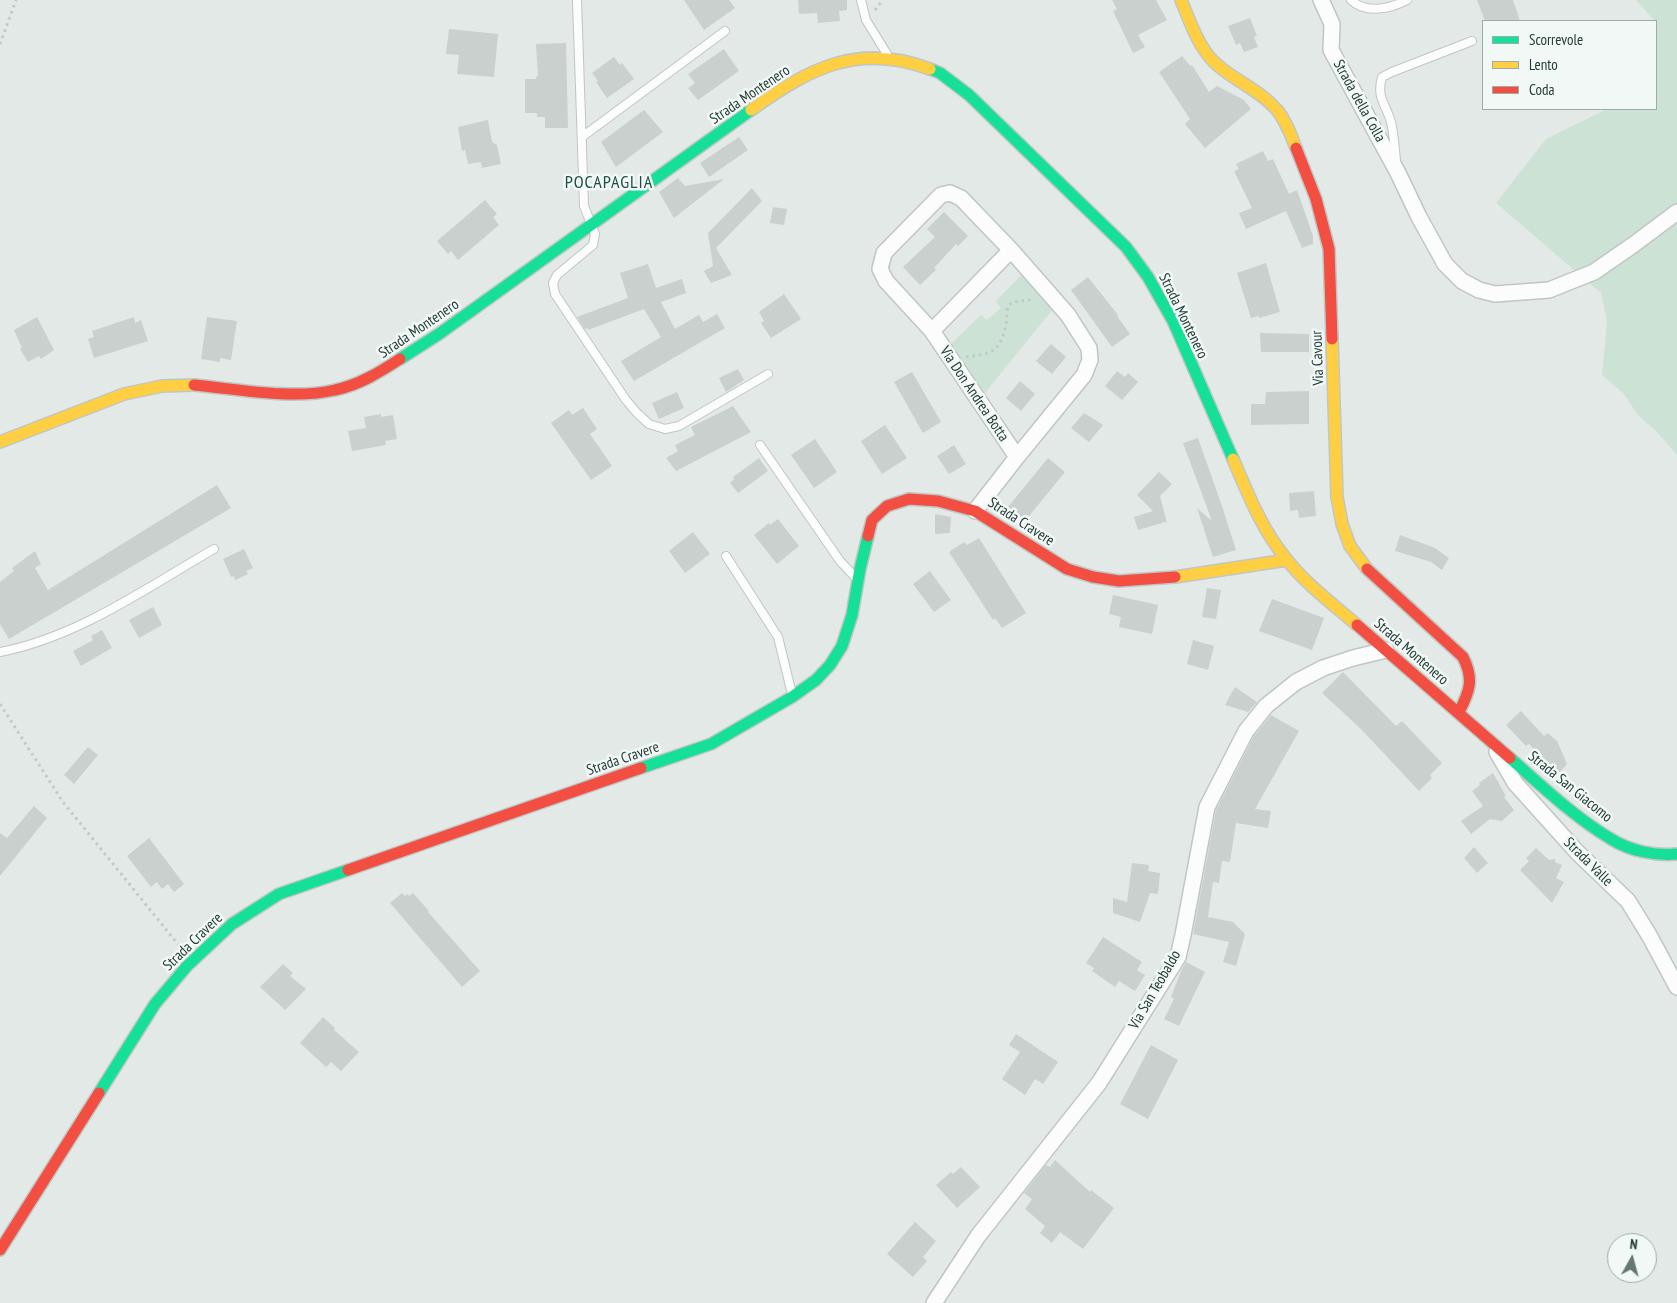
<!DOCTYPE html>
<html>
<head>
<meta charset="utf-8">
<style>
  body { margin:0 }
  #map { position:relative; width:1677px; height:1303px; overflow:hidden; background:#e3e9e7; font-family:"PT Sans Narrow",sans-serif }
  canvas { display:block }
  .legend { position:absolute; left:1482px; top:20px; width:175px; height:90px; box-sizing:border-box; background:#f1f8f5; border:1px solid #9eaca9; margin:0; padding:6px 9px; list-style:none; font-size:15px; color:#223b37 }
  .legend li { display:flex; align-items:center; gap:10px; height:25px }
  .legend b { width:25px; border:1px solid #9eaca9 }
  .north { position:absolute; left:1607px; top:1233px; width:50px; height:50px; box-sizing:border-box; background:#f1f8f5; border:1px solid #9eaca9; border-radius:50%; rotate:7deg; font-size:14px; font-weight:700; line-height:20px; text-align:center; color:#223b37 }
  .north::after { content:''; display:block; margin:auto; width:18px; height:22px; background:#667875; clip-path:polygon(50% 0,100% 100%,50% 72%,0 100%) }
</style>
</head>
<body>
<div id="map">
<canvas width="1677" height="1303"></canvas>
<ul class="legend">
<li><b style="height:6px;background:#16e098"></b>Scorrevole</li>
<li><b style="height:6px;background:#ffcf43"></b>Lento</li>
<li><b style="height:6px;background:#f24e42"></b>Coda</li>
</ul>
<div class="north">N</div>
</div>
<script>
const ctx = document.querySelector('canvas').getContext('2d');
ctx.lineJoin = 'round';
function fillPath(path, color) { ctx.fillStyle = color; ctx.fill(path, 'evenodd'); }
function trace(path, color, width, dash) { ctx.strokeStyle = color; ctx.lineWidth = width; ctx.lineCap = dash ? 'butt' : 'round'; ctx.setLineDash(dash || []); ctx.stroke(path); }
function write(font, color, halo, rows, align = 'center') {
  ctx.font = font + ' "PT Sans Narrow",sans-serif'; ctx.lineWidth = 5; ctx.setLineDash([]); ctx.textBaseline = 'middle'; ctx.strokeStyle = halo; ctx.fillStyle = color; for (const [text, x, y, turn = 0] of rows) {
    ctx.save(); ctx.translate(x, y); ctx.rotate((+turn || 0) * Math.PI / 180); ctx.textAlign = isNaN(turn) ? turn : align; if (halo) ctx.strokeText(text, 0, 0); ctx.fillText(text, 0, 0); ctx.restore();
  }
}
const green = new Path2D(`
  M 1636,0 L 1677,0 L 1677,455 L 1658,433 L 1638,415 L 1623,393 L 1602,375 L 1607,321 L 1601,293 L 1496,203 L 1546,139 L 1607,109 L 1656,109 L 1656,22 Z
  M 1023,273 L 1053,309 L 985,393 L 951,344 L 981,315 L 987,320 L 1001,308 L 996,301 Z`);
const building = new Path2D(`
  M 684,0 L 729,0 L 735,8 L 704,30 Z
  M 798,0 L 847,0 L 847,10 L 839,11 L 840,21 L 818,23 L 817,13 L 799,14 Z
  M 1112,0 L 1156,0 L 1167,20 L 1138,35 L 1145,47 L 1133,53 L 1113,11 L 1117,9 Z
  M 1477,0 L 1513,0 L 1520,21 L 1485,21 Z
  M 1250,18 L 1257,36 L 1254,37 L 1258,47 L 1244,52 L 1240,43 L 1236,45 L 1228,26 Z
  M 449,29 L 498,34 L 494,77 L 457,74 L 459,55 L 446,54 Z
  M 566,43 L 568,128 L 545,128 L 545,117 L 537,117 L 537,113 L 525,113 L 525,79 L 536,79 L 536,77 L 538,76 L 536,44 Z
  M 724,49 L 739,71 L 698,100 L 688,88 L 695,83 L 688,74 Z
  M 1182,56 L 1190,66 L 1192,65 L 1209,92 L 1217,86 L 1244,100 L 1251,109 L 1205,148 L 1185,124 L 1190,119 L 1159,72 Z
  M 614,57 L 620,65 L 622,63 L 634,79 L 607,98 L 596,82 L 598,81 L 592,73 Z
  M 644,110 L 663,132 L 616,167 L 601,142 Z
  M 488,120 L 492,142 L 497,145 L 501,164 L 482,168 L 481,162 L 468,164 L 465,150 L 462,151 L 458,127 Z
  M 739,137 L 748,150 L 709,177 L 700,163 Z
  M 1263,151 L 1268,161 L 1273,159 L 1289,194 L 1297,190 L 1313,236 L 1313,244 L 1302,248 L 1286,211 L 1246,229 L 1239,213 L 1252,208 L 1234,171 L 1239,169 L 1236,164 Z
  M 678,178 L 685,186 L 724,179 L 674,218 L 659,192 Z
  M 752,188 L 762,201 L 716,248 L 732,275 L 711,283 L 704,271 L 713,266 L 708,233 Z
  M 485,200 L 497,214 L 493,217 L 499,225 L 458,260 L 451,251 L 448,254 L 437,241 Z
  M 773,207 L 787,209 L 784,225 L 770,223 Z
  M 944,212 L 968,236 L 958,246 L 956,244 L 934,268 L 936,270 L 920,285 L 903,267 L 935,237 L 927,229 Z
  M 1266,263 L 1280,312 L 1259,318 L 1259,316 L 1251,318 L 1237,273 Z
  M 648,264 L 656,288 L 682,279 L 686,293 L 661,302 L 675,329 L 699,315 L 703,322 L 717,314 L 725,328 L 634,381 L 621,361 L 661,337 L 644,309 L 588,330 L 588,328 L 585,329 L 577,317 L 628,298 L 620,273 Z
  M 1088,277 L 1118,315 L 1117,316 L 1130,334 L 1112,347 L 1071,290 Z
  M 784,294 L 801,319 L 771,338 L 761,323 L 764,321 L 759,312 Z
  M 37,317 L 54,350 L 41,359 L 39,356 L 28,362 L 20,349 L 22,348 L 14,330 Z
  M 134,317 L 135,323 L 141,320 L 148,341 L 94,358 L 88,339 L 94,337 L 92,331 Z
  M 207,317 L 237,321 L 231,360 L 220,358 L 220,362 L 201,359 Z
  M 1260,333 L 1309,334 L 1309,352 L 1261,352 Z
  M 1051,344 L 1066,357 L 1052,374 L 1036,361 Z
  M 738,369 L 744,380 L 726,392 L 719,378 Z
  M 1117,371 L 1125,377 L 1128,373 L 1138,382 L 1122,400 L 1105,386 Z
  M 912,372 L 941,422 L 923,433 L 894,382 Z
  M 1020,381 L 1035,394 L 1021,411 L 1006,398 Z
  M 1309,391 L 1309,424 L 1251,425 L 1251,404 L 1265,404 L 1266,392 Z
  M 677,392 L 684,408 L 659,419 L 652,403 Z
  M 733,406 L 751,432 L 676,471 L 666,458 L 678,451 L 675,445 L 695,435 L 691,427 Z
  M 583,408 L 597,429 L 590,434 L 612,466 L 591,480 L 551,423 L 569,410 L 572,415 Z
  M 1084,413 L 1103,425 L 1089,442 L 1071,428 Z
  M 381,414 L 381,417 L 393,415 L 397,439 L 385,441 L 386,445 L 352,451 L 348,431 L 366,428 L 364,417 Z
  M 885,425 L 907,458 L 882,474 L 861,441 Z
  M 1198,438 L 1222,506 L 1236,550 L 1213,557 L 1197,508 L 1212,521 L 1183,443 Z
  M 815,439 L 837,472 L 814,488 L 791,455 Z
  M 954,445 L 966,464 L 949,474 L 937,456 Z
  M 759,458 L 768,471 L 738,493 L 730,483 L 734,479 L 733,477 Z
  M 1048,458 L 1065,472 L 1025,521 L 1008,507 Z
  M 1159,472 L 1172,484 L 1160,496 L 1167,523 L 1165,522 L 1138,530 L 1134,517 L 1153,511 L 1137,495 Z
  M 217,485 L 231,508 L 9,639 L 0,624 L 0,582 L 14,571 L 12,568 L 35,551 L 41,564 L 35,568 L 48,590 Z
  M 1314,491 L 1316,516 L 1299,518 L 1298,510 L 1290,511 L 1289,493 Z
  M 935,514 L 951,517 L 950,533 L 935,534 Z
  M 778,519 L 799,546 L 777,564 L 754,535 L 769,523 L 770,525 Z
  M 693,532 L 710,554 L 685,573 L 669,551 Z
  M 1400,535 L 1435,548 L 1449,558 L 1442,570 L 1431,562 L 1395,551 Z
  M 979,538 L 1026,613 L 1002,628 L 995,618 L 993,620 L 949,552 L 964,542 L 967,545 Z
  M 244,549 L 253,568 L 246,571 L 248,574 L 235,580 L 234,576 L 231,577 L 223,559 Z
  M 930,571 L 951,600 L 934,612 L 913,584 Z
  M 1207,588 L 1221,590 L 1216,619 L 1202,617 Z
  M 1113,595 L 1158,605 L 1152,634 L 1119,627 L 1121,617 L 1109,614 Z
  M 1272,599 L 1324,618 L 1312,650 L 1259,631 Z
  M 153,607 L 162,625 L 139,638 L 129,620 Z
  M 102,630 L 112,648 L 81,666 L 73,651 L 93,640 L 91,636 Z
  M 1193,640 L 1214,646 L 1208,670 L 1187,664 Z
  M 1343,672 L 1396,726 L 1402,721 L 1442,763 L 1430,775 L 1432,778 L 1419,791 L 1361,729 L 1322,693 Z
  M 1235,687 L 1257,702 L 1248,712 L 1225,705 Z
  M 1521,711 L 1544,736 L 1548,733 L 1557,741 L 1567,764 L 1558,774 L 1529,744 L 1526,746 L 1506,725 Z
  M 1271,715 L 1299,731 L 1255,809 L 1271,811 L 1268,828 L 1236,823 L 1230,862 L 1222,861 L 1219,883 L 1213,882 L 1208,917 L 1233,922 L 1245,934 L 1236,966 L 1223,962 L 1229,942 L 1193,934 L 1216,810 L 1254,736 Z
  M 88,747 L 98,755 L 74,784 L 64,775 Z
  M 1493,773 L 1506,796 L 1504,797 L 1514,810 L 1502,821 L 1490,819 L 1471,834 L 1461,821 L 1483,806 L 1472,791 L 1480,785 L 1479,783 Z
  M 34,806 L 47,818 L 0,876 L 0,833 L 7,838 Z
  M 149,838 L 184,884 L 174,892 L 168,884 L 162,889 L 157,882 L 151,887 L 127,856 Z
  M 1474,847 L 1488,863 L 1477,873 L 1464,858 Z
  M 1536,848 L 1549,860 L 1555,859 L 1555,862 L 1562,865 L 1556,878 L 1564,882 L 1552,903 L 1520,870 L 1529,861 L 1526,858 Z
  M 1132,863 L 1149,865 L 1148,871 L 1160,873 L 1158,894 L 1150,893 L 1140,922 L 1113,913 L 1113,898 L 1127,902 Z
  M 402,893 L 405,896 L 407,894 L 409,896 L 413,893 L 429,911 L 428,912 L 480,971 L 462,987 L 390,903 Z
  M 1103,937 L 1142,962 L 1137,970 L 1145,975 L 1135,991 L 1119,981 L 1115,987 L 1092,971 L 1094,968 L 1086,963 Z
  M 1186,962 L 1205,972 L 1179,1026 L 1164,1019 L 1174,999 L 1171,997 L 1181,971 Z
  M 283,964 L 293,973 L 290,976 L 306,989 L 285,1010 L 260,987 Z
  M 323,1017 L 335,1028 L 334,1030 L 359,1052 L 341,1071 L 331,1062 L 326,1067 L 300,1043 Z
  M 1016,1034 L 1058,1062 L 1043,1084 L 1035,1079 L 1025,1095 L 1002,1079 L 1020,1052 L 1009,1045 Z
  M 1151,1045 L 1178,1060 L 1148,1119 L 1120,1104 Z
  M 1055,1160 L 1090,1192 L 1091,1190 L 1114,1208 L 1083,1249 L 1060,1232 L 1052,1243 L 1040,1233 L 1045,1226 L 1025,1209 L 1032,1199 L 1024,1193 L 1046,1165 L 1050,1167 Z
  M 961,1167 L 980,1187 L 957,1208 L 936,1185 L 951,1172 L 953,1174 Z
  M 915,1222 L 936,1241 L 923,1257 L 927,1261 L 913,1277 L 887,1254 Z`);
const path = new Path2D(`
  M 875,10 L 883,0
  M 0,44 L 16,0
  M 966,357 C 990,354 1000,353 1006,325 C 1007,318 1006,311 1009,305 C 1016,299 1025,303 1033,298
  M 0,704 L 63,802 L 181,948`);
const lane = new Path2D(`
  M 577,0 L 584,206 L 595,234 L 593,245 L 557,275 L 553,283 L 555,294 L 626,400 L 637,413 L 649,424 L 665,429 L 679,426 L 768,374
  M 861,0 L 866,20 L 887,54
  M 1351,0 C 1366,14 1390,9 1407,0
  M 582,137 L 725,31
  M 1396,161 C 1395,148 1394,135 1391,122 C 1386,104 1376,98 1382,77 L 1392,72 L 1472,41
  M 760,445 L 840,561 L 855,577
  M 726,556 L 778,637 L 792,694
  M 0,652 C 78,637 146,588 214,549`);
const street = new Path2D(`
  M 1321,0 L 1332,24 L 1331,50 L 1398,173 L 1419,217 L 1445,264 L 1462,281 L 1479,290 L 1495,294 L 1549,290 L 1594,272 L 1633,245 L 1677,212
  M 1011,250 L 961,198 L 950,193 L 941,195 L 884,253 L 880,269 L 886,281 L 932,331 L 1017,457
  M 932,331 L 1011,250 L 1068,315 L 1089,348 L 1090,360 L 1084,375 L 1017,457 L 975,511
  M 1497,752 L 1515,783 L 1577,852 L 1628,901 L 1649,935 L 1677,987
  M 934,1303 L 978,1236 L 1099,1083 L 1178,957 L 1183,935 L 1207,807 L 1246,731 L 1266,706 L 1296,682 L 1323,668 L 1353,658 L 1386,650`);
const fast = new Path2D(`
  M 930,69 L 940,73 L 969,95 L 1126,247 L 1148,277 L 1173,321 L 1233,459
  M 400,359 L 439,334 L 751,110
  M 1510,758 C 1542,786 1574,817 1611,839 C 1630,851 1655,856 1677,854
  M 641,768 L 711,744 L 792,697 L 816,680 L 830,665 L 842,646 L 852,615 L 860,569 L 868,536
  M 99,1093 L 155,1004 L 187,966 L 232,924 L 279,894 L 348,870`);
const slow = new Path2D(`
  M 1181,0 C 1190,21 1197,44 1213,61 C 1232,80 1259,89 1277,110 C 1286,121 1291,135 1296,148
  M 751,110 C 810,68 858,42 930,69
  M 1332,339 L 1337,497 L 1342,524 L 1350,546 L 1367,569
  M 0,442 L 124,394 L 162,386 L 194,385
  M 1233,459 C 1248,494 1262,530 1287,560 C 1307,585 1334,605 1357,625
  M 1175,577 L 1287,560`);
const jam = new Path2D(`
  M 1296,148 L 1316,199 L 1329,249 L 1332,339
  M 194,385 C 237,389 293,400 335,390 C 359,385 380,372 400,359
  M 868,536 L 872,520 L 887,506 L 909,499 L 938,501 L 975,511 L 1067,569 L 1093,577 L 1119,581 L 1175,577
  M 1367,569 L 1463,657 C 1474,679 1470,691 1459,712
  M 1357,625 L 1510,758
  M 348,870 L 641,768
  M 0,1250 L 99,1093`);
const streetNames = [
  ["Strada Montenero",750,95,-34],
  ["Strada della Colla",1359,101,61],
  ["Strada Montenero",1183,316,64],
  ["Strada Montenero",419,329,-34],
  ["Via Cavour",1318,358,-92],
  ["Via Don Andrea Botta",974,394,56],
  ["Strada Cravere",1021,522,33],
  ["Strada Montenero",1411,652,41],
  ["Strada Cravere",623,759,-19],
  ["Strada San Giacomo",1570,787,39],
  ["Strada Valle",1588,862,45],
  ["Strada Cravere",193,942,-44],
  ["Via San Teobaldo",1155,990,-60]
];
const quarterNames = [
  ["POCAPAGLIA",609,183]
];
fillPath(green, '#cce2d5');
fillPath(building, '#cad0ce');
trace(lane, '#c0c6c4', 10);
trace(street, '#c0c6c4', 18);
trace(fast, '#bfc7c4', 14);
trace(slow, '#bfc7c4', 14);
trace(jam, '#bfc7c4', 14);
trace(path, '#c0c9c7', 3, [2.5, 4]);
trace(lane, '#fbfcfb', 8);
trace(street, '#fbfcfb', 15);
trace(fast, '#16e098', 11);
trace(slow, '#ffcf43', 11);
trace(jam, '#f24e42', 11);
write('15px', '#223b37', '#f1f8f5', streetNames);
ctx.letterSpacing = '1px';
write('18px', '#1e4d47', '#f1f8f5', quarterNames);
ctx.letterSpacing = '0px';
</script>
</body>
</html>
